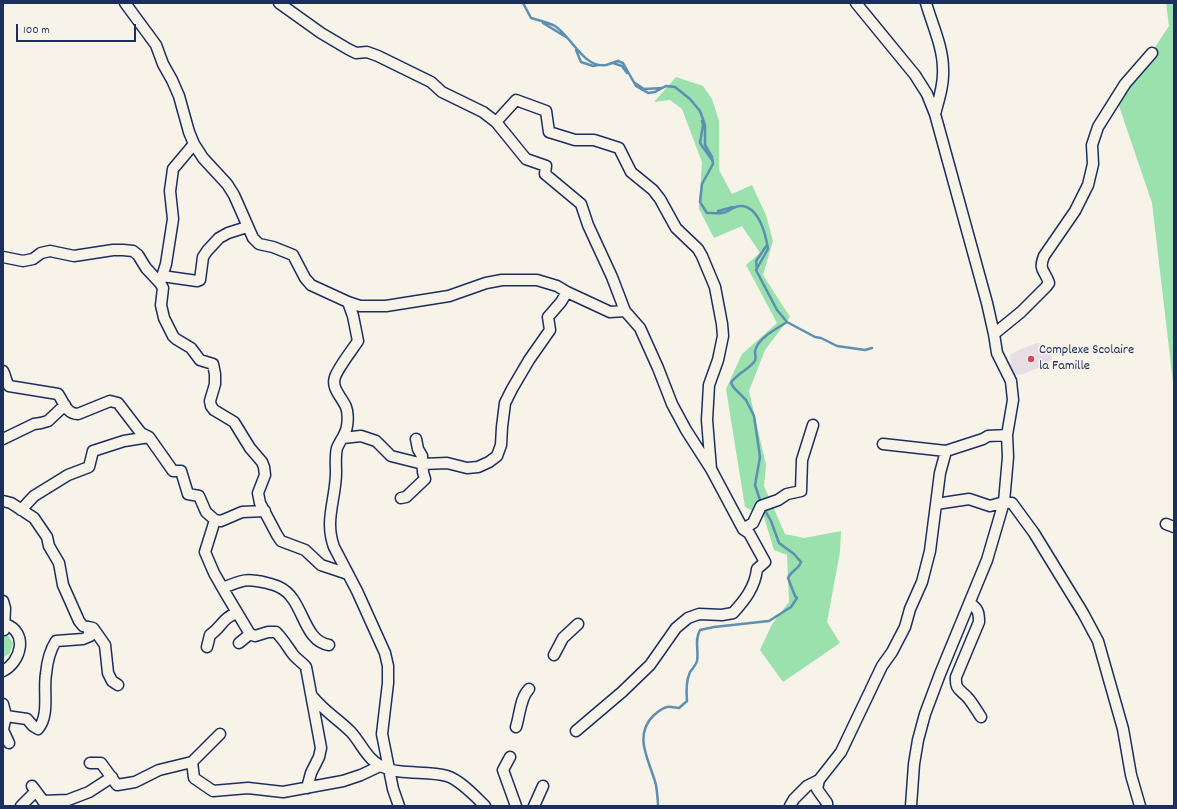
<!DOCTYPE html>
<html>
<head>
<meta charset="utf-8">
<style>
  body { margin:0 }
  #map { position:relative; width:1177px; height:809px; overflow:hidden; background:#f7f3e8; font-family:Dekko,sans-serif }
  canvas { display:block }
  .frame { position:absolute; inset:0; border:4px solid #1b2f5e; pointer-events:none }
  .scale { position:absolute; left:16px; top:24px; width:120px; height:18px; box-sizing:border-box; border:2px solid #1b2f5e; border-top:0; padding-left:5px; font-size:12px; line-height:14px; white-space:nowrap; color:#1b2f5e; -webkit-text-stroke:3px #f7f3e8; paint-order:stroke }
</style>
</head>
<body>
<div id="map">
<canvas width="1177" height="809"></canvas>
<div class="frame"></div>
<div class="scale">100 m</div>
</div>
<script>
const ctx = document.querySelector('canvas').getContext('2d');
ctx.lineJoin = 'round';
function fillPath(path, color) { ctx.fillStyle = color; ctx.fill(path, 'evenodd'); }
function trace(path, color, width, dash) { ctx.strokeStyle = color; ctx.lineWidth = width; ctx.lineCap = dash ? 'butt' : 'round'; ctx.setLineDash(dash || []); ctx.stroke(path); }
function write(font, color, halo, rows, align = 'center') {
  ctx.font = font + ' Dekko,sans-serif'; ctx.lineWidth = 3.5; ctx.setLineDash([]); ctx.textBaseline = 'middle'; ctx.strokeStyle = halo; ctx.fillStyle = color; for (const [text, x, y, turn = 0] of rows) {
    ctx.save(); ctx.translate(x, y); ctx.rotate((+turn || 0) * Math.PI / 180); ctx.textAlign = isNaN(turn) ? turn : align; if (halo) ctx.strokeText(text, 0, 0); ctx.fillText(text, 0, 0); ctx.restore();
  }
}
const built = new Path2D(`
  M 1037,343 L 1043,344 L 1053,359 L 1041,367 L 1023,374 L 1014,375 L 1012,374 L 1010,355 L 1021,349 Z`);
const green = new Path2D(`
  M 1166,3 L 1174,3 L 1174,391 L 1152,203 L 1118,103 L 1169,26 Z
  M 676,77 L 703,86 L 712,99 L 719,121 L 719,170 L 732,194 L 752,185 L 766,215 L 773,241 L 763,275 L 790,317 L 765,350 L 749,391 L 766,465 L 764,486 L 785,534 L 804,538 L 841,531 L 840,552 L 827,622 L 840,643 L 783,682 L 760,650 L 772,624 L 789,602 L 787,555 L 774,550 L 764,517 L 745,507 L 726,389 L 742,354 L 777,323 L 746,265 L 760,253 L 742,226 L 714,238 L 699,209 L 702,162 L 682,109 L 670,100 L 654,102 Z
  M 3,628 L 13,643 L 10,653 L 3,658 Z`);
const stream = new Path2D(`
  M 523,3 L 531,18 C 538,20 549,23 555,26 C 571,36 584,69 606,65 C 610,64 614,62 618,61 L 623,63 L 636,86 L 648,93 L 655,92 L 666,86 L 675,87 L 690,99 L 700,111 L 705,125 L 705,145 L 712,157 L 713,164 L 702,184 L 700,202 L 707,213 C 713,213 721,214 726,212 C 730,210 735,206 740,206 C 759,205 766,236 768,249 L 756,270 L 777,310 L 787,322 L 815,337 L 821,338 L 837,346 L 865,350 L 872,348
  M 543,23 L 566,37
  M 576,50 L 581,62 L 593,66 L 598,65
  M 613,63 L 622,66 L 627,73
  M 635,83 L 644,89 L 662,88
  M 702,121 L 703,125 L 700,143 L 712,160
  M 718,211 L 733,207
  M 757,269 L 756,261 L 767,245
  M 761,503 L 755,485 L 760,457 L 754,416 L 746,400 L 734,388 L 731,383 C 736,374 748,370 754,362 C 758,358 753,353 756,348 C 760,337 778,328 787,322
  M 658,806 C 658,799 657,792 656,785 C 650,761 632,736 654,715 C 658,712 662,708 667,707 C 670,706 675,708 679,708 L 687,701 C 686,691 686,681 690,672 C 692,669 696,665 697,661 C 699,650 694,641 700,630 L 714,627 L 769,621 L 791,607 L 797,598 L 795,596 L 788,578 C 791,571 799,569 801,562 L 794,554 L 779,543 L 771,521 L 763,507`);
const minor = new Path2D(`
  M 125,3 L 156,45 L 163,64 L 172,80 L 179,96 L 189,132 L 194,144 L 203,158 L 227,184 L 234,195 L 253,238 L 259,244 L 273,247 L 293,255 L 305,278 L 311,285 L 348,302 L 353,316 L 358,341 C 352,350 338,368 335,377 C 331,389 342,397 346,407 C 348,412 348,421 347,426 C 346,434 340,441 337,448 C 335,456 336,464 336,472 C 336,499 324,520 334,547 L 357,591 L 385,653 L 388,666 L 388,683 L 382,734 L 393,789 L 399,806
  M 279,3 L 321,33 L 348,49 L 356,53 L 367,52 L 378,56 L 431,82 L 442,92 L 483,112 L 496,122 L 526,159 L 546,166 L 545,174 L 581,204 L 588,225 L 612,277 L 625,311 L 640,328 L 658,368 L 672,404 L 686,430 L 711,469 L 743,529
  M 856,3 L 915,75 L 927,94 L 935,114 L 987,303 L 994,334 L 997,353 L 1011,381 L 1013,400 L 1007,435 L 1008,457 L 1004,502 L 987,560 L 940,674 L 925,714 L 918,740 L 914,764 L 911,806
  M 926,3 C 932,24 943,47 943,69 C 944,84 939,99 935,114
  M 496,122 L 516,100 L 546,111 L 549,132 L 575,140 L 594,140 L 619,148 L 631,172 L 653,190 L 660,199 L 676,228 L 698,249 L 702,256 L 715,287 L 722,324 L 723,336 L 718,360 L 709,385 L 707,420 L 711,469
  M 3,257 L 23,261 L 33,259 L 41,253 L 50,251 L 74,256 L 113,250 L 123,250 L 133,251 L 138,255 L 146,268 L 160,283 L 163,288 L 161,305 L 164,318 L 173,336 L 176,339 L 191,348 L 200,360 L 213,364 L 215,374 L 215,384 L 210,401 L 211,406 L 214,410 L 234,422 L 250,448 L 262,462 L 264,467 L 265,475 L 258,493 L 260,503 L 277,535 L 281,541 L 305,550 L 321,565 L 348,574
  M 162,276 L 197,281 L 200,280 L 203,257 L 207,251 L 219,238 L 228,233 L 247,227
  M 160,283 L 166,264 L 173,219 L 170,191 L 173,169 L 194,144
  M 348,302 L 360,306 L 386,306 L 449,296 L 486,283 L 502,280 L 537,280 L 557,286 L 567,292 L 610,312 L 625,311
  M 994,334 L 1021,312 L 1046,287 L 1049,283 C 1045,270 1038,271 1044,256 L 1075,211 L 1088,185 L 1093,164 L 1092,145 L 1098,127 L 1125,84 L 1152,53
  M 3,371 C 6,376 5,380 9,386 L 58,394 C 64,402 66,414 78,414 L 110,401 L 118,403 L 141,433 L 149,437 L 173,471 L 181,471 L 188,494 L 199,496 L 206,512 L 215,520 L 221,521 L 242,512 L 265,511
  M 343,438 L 361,436 L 376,441 L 391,456 L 423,464 L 447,463 L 467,468 L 478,467 L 489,462 L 497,456 L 501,445 L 502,427 L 505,403 L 512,389 L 529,360 L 550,330 L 548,317 L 561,302 L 567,292
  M 3,439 L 34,424 L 41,423 L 48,421 L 65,405
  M 883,444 L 946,451 L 983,439 L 988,436 L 1007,435
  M 401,498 L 406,497 L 425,479 L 423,472 L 422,456 L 418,449 L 416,439
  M 3,501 L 11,503 L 34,518 L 47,537 L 49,546 L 59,563 L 63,585 L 79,621 L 83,626 L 93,628 L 105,645 L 108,673 L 112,681 L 118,685
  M 936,504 L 969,499 L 990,506 L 1004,502 L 1012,503 L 1034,533 L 1083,613 L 1098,641 L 1123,729 L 1131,775 L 1140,806
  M 21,510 L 34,496 L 68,475 L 89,467 L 93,451 L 124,441 L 149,437
  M 215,520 L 205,552 L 214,573 L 226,594 L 250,634 L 255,636 L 268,632 L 276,632 C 283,639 287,646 292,653 C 296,659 302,662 306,667 L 321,748 L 319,757 L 311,773 L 307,788
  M 1166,524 L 1174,527
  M 223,588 C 242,580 246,578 267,583 C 271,584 275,585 279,587 C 304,598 302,641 329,645
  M 3,601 L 5,608 L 4,630
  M 970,603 C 978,609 979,612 979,622 L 956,677 C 955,690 960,689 968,698 C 973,704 977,711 981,717
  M 239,643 L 250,634
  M 207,647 L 210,635 C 222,627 222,618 237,613
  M 554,655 L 563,638 L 578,624
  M 3,671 C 21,662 29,632 5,624
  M 313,697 C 324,711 338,719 351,732 C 361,743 367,759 381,766 C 400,776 427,770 447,776 C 460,780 475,796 485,806
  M 3,704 L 6,716 L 3,729
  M 6,716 L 27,719 L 33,726 L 38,729 C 50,715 43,691 46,674 C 47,663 50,650 56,641 L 83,639 L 90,636 L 88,627
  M 516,727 C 520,715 520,698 529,689
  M 3,730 L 9,743
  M 576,731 L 622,692 L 650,665 L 676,628 L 688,618 L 699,614 L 722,615 L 733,613 C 745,600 755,587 757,569 L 765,562 L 749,533 L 743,529 L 753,523 L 761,506 L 778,500 L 787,494 L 801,491 L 802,460 L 813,425
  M 220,734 L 192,762 L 194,778 L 213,791 L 248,788 L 283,792 L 343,781 L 361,775 L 380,766
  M 510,757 L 503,770 L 516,806
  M 90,763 L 101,763 L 117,785 L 135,782 L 159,770 L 192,762
  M 819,780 L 817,789 L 827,803 L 827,806
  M 32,786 L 47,806
  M 43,801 L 68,800 L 89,792 L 112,777
  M 21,806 L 36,791
  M 534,806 L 543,786
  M 790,806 L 794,799 L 807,786 L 819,780 L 841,752 L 882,666 L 892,652 L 905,627 L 910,609 L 922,582 L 930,551 L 940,473 L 946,451`);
const markers = [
  [1031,359,4,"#d1495b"]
];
const poiNames = [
  ["Complexe Scolaire",1039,351],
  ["la Famille",1039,367]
];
fillPath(built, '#e6dee4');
fillPath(green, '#9be1ae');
trace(stream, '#5c8fb1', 2.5);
trace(minor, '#1b2f5e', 13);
trace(minor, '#f7f3e8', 10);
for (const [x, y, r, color] of markers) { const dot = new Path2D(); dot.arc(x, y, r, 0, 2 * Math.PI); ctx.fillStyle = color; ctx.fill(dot); trace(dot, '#f7f3e8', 1.5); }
write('14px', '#1b2f5e', '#f7f3e8', poiNames, 'left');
</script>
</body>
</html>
